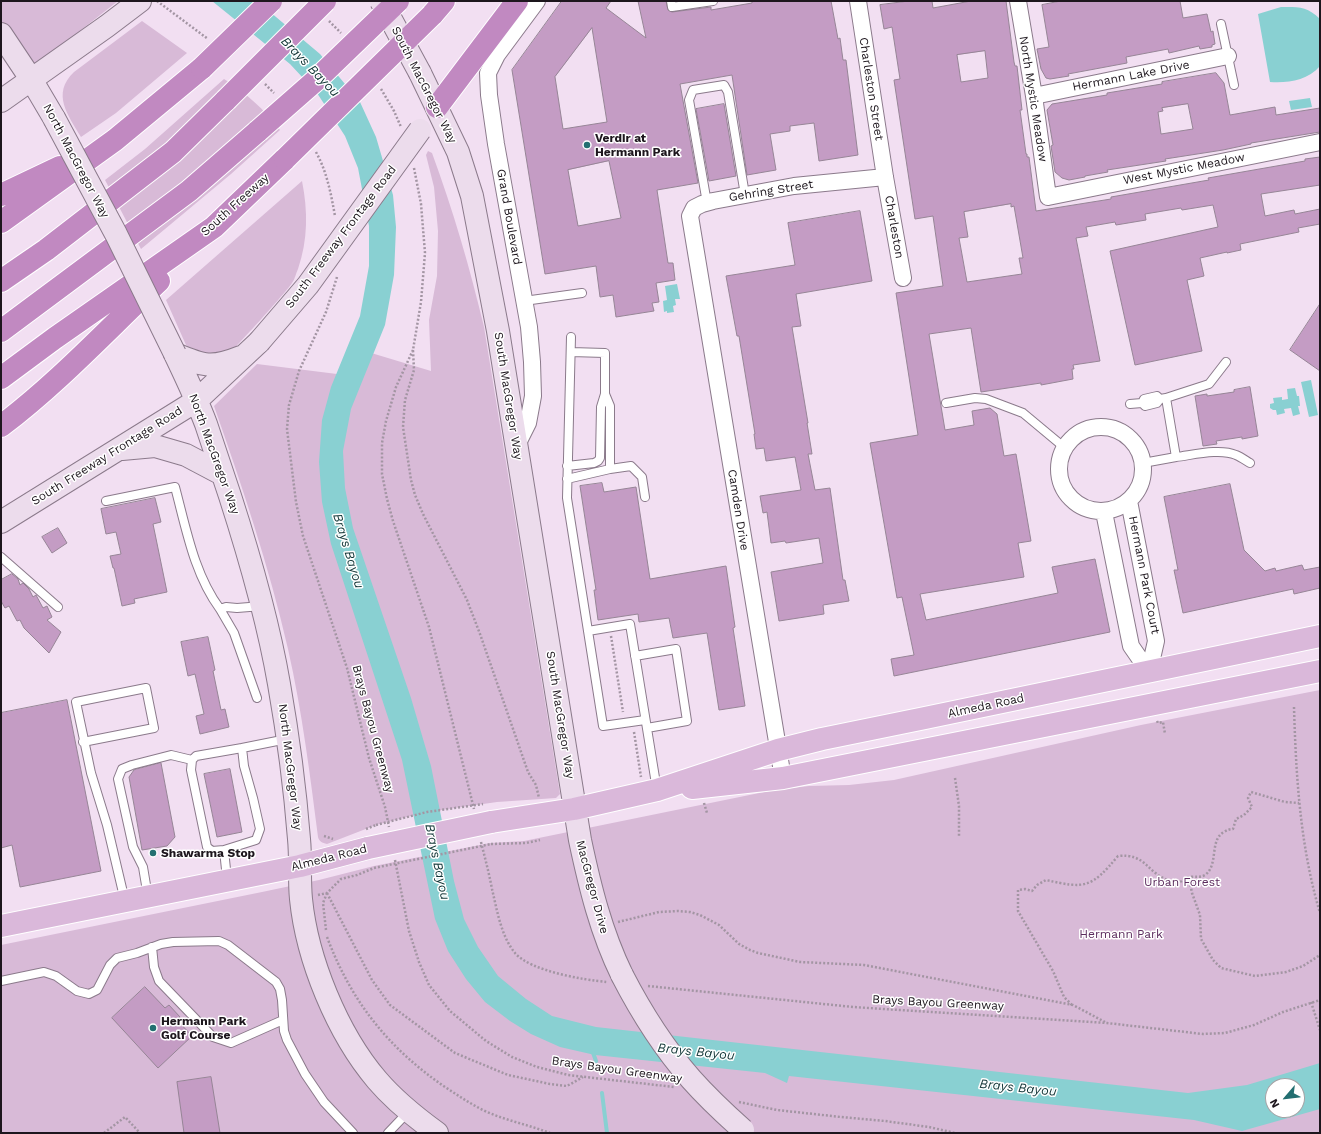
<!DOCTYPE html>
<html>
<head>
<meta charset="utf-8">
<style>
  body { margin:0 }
  #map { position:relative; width:1321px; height:1134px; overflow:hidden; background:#f2dff2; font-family:"Work Sans",sans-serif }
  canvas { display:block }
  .frame { position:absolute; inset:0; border:2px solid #1d161d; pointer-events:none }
  .north { position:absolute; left:1265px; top:1078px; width:40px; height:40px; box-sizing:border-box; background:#fff; border:1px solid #a5a2a5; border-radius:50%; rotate:242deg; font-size:11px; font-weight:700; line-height:16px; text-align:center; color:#1d161d }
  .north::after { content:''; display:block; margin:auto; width:14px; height:18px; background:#236f71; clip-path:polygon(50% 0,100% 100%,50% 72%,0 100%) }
</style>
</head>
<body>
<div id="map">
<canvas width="1321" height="1134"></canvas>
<div class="frame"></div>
<div class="north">N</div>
</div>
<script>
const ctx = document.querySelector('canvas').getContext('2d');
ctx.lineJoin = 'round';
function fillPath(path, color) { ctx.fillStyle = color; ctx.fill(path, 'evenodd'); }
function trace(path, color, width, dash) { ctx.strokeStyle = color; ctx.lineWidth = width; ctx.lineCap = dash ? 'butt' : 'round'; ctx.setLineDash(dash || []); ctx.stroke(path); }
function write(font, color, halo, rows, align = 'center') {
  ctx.font = font + ' "Work Sans",sans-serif'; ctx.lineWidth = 3; ctx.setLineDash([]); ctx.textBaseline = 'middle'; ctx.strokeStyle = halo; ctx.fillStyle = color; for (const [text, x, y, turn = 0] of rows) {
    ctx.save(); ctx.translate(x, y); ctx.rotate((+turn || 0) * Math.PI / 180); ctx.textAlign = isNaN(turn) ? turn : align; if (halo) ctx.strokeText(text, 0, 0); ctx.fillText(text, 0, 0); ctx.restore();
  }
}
const green = new Path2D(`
  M 1,1 L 118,1 L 49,55 L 31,66 L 1,25 Z
  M 142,21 L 187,53 L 116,113 L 81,137 C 68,115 51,94 74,72 Z
  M 224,79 C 246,93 264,109 280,130 L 231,174 L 141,249 L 105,180 L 145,149 Z
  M 428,151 L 432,153 C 453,210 470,268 484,327 L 560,794 L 556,798 L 497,802 L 427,812 L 376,825 L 327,844 C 322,843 319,841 318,837 C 310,774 302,711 288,649 C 269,566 242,486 214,406 L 257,364 L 345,375 L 358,349 L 431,371 L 429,320 L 437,276 L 438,231 L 434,187 L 426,155 Z
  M 302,181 C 308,211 308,240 298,269 C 296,273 295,279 292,283 C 288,290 233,351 229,353 C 215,358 197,355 186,345 L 166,300 Z
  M 1320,690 L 1320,1133 L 1,1133 L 1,945 L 262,892 L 319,880 L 374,866 L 490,843 L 524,841 L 774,790 L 809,786 L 849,785 L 894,780 L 1141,725 ZM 1273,1086 L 1297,1086 L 1297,1110 L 1273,1110 Z`);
const water = new Path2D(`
  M 212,1 L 257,1 L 320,54 L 360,102 L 376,137 L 393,195 L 396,227 L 394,275 L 385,325 L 351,409 L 343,451 L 345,488 L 353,528 L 411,698 L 431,766 L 454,881 L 464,919 L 478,947 L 498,976 L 526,999 L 552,1016 L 596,1027 L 1188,1093 L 1247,1085 L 1320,1063 L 1320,1109 L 1242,1131 L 1194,1120 L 789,1076 L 787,1083 L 765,1073 L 595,1055 L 560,1047 L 531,1034 L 510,1021 L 485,1002 L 466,979 L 448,951 L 435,919 L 402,760 L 331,544 L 322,502 L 319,462 L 322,420 L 331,387 L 360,316 L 369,266 L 369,226 L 358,168 L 345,136 L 317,93 L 290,64 ZM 1273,1086 L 1297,1086 L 1297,1110 L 1273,1110 Z
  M 1281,7 C 1298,7 1307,6 1320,19 L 1320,66 C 1307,81 1288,83 1270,82 L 1258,14 Z
  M 1310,98 L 1312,107 L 1291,110 L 1289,101 Z
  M 677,284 L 680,299 L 675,299 L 676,305 L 673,306 L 674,312 L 667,313 L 667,311 L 664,312 L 663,301 L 667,300 L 665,286 Z
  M 1311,380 L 1318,415 L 1309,417 L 1301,382 Z
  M 1295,388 L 1297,396 L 1299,396 L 1300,406 L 1298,406 L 1300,414 L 1293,416 L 1291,408 L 1284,409 L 1285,413 L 1277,415 L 1276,410 L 1273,410 L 1270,408 L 1270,404 L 1274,403 L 1273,398 L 1282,397 L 1282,400 L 1288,399 L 1287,389 Z`);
const stream = new Path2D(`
  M 592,1050 L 596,1061
  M 602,1093 L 607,1133`);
const building = new Path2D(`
  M 562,1 L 611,1 L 606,8 L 646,38 L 638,1 L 666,1 L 668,10 L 672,12 L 711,7 L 711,10 L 752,3 L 752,1 L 831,1 L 838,39 L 840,38 L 843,60 L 846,60 L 858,155 L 819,161 L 814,123 L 790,126 L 790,131 L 770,134 L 776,170 L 747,175 L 732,75 L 680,84 L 698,183 L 657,190 L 668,263 L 673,263 L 675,280 L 656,283 L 659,302 L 652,303 L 654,311 L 616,317 L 613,295 L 600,297 L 596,266 L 545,274 L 512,70 ZM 592,28 L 607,122 L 563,129 L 555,77 ZM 609,161 L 621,218 L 578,226 L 568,170 Z
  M 909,1 L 932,1 L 933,8 L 971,1 L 1006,1 L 1014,62 L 1015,66 L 1017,66 L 1022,110 L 1020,110 L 1026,154 L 1027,154 L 1027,157 L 1029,157 L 1036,211 L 1111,199 L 1111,197 L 1209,180 L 1208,178 L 1305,161 L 1305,159 L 1320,157 L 1320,185 L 1261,194 L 1265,216 L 1294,210 L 1295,214 L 1320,209 L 1320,224 L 1298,228 L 1299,232 L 1240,244 L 1241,250 L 1227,253 L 1227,252 L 1200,258 L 1204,276 L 1187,280 L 1202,351 L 1135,365 L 1110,251 L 1218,227 L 1213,205 L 1182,210 L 1181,208 L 1145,214 L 1146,220 L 1116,225 L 1115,222 L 1086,227 L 1088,236 L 1076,238 L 1100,361 L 1073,365 L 1074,369 L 1072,369 L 1073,379 L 1041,385 L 1041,383 L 981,392 L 971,328 L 929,334 L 945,430 L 974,425 L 972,411 L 990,408 L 997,414 L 1004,456 L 1016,454 L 1031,541 L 1018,543 L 1024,577 L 920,594 L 926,620 L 1058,593 L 1052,567 L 1095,559 L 1110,632 L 894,676 L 891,659 L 914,655 L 902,597 L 897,598 L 870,443 L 918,435 L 896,293 L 943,286 L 933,216 L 915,219 L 894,80 L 900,79 L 892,27 L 884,29 L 880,5 ZM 985,51 L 988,78 L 961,82 L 957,55 ZM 1011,204 L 1011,207 L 1014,206 L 1023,258 L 1019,258 L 1022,274 L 967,282 L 959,238 L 968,237 L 964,212 Z
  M 1061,1 L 1180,1 L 1183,18 L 1207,14 L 1211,32 L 1213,31 L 1215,44 L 1212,45 L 1212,47 L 1200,49 L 1199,46 L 1169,53 L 1168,49 L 1126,57 L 1127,63 L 1068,74 L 1069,76 L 1050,79 L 1046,78 L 1041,69 L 1037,49 L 1049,47 L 1042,5 Z
  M 1216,73 L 1224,83 L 1230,115 L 1275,107 L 1276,115 L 1320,108 L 1320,132 L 1251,143 L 1251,144 L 1223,150 L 1165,159 L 1166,161 L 1107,170 L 1108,172 L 1085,176 L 1085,177 L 1069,180 L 1062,178 L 1055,172 L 1051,146 L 1053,145 L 1047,110 L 1052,104 L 1107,95 L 1107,93 L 1162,84 L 1162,82 ZM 1188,104 L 1193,129 L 1161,134 L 1158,112 L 1163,111 L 1162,108 Z
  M 724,104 L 736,176 L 709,181 L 696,109 Z
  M 860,211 L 872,281 L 796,294 L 801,326 L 792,327 L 808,423 L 807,423 L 812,454 L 808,454 L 815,490 L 830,488 L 843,580 L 845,580 L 849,601 L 823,605 L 824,614 L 779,621 L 771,572 L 823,563 L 819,538 L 786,543 L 785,541 L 771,543 L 767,512 L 763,513 L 760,496 L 801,490 L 795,457 L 766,461 L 764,448 L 756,449 L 754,434 L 755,434 L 739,336 L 737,336 L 726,276 L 795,265 L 788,223 Z
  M 1320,304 L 1320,371 L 1290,350 Z
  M 1250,387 L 1258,436 L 1242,439 L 1242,437 L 1216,441 L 1217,444 L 1203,446 L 1195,396 L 1207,394 L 1207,396 L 1234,392 L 1234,390 Z
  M 602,483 L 604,492 L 636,487 L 650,579 L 726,566 L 735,627 L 733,628 L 745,706 L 719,710 L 707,633 L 673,638 L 669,618 L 639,622 L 638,614 L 598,620 L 594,590 L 596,590 L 580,486 Z
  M 1230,484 L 1244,550 L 1265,571 L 1275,568 L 1276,571 L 1302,565 L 1304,570 L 1320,567 L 1320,588 L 1294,594 L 1293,589 L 1183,613 L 1174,570 L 1178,570 L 1164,497 Z
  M 155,498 L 161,522 L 153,524 L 167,592 L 134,599 L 135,603 L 122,606 L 114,568 L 113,568 L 110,556 L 121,554 L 116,532 L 106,534 L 101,509 Z
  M 58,528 L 67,543 L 52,553 L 42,537 Z
  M 12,574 L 18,579 L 20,585 L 23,583 L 29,589 L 33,597 L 36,595 L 43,608 L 47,606 L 52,617 L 47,620 L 61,632 L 49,653 L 24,628 L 20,620 L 17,621 L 9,606 L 5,608 L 1,601 L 1,580 Z
  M 208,637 L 215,670 L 213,671 L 221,710 L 225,709 L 229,727 L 200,734 L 196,716 L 204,714 L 195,674 L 188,676 L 181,642 Z
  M 67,700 L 101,871 L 20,887 L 12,845 L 1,848 L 1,713 Z
  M 161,763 L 175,837 L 167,846 L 142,850 L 129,777 L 134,770 Z
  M 230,769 L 242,832 L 217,837 L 204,774 Z
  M 145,987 L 165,1008 L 169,1005 L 180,1017 L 177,1020 L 192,1036 L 158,1068 L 112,1018 Z
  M 211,1077 L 220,1133 L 184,1133 L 177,1082 Z`);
const path = new Path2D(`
  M 157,1 L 208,39
  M 329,21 L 341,33
  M 265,84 L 274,93
  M 381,89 L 394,111 L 401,127
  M 316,152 C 327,172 331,194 335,216
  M 414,168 L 421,204 L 425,253 L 421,302 L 413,350 L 414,370 L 405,400 L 403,427 L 411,480 L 415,495 L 423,514 L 467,600 L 480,634 L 528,772 L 536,785 L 539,798
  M 337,277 L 326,312 L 299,371 L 289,405 L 287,429 L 296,502 L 303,536 L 347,668 L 369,758 L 385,807 L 389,827
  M 413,350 L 396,387 L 386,421 L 382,443 L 382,474 L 387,499 L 393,521 L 429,627 L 474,809
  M 611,636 L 623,712
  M 1294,707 C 1296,776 1300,846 1320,913
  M 1157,721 L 1158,723 L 1163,722 L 1165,734
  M 634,732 L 641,777
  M 955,778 L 959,806 L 959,837
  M 704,803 L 707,813
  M 366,829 L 376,825
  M 324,836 L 333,839
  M 481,842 C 485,858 489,873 492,889 C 497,910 501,936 515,953 C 530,971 584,980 607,982
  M 491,844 L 526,843 L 540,840
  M 395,860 L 409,931 L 419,962 L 429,985 L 450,1011 L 486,1041 L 512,1057 L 537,1067 L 568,1075 L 674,1087
  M 1189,877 L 1192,893 L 1200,915 L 1201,939 L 1213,960 L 1221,968 L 1255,976 L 1286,972 L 1303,966 L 1320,955
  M 327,893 L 372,980 L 390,1005 L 455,1053 L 508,1075 L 550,1084 L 567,1086 L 583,1077
  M 318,895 L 327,893 L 341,879 L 357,875 L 374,868
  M 618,922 L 659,912 L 678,911 L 690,912 L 700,915 L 719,925 L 739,944 L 750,950 L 758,953 L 800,962 L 864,965 L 1073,1005 L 1105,1022
  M 326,930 L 323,903 L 327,893
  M 327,937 C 351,1001 388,1048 445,1087 C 459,1096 472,1105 487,1112 C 508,1121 529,1125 550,1133
  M 648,986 L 853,1007 L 1107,1023 L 1203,1034 L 1225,1033 L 1254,1025 L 1283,1012 L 1320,1000
  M 1311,1002 L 1320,1030
  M 1072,1005 L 1064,997 L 1053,971 L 1018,911 L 1018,890 L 1025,889 L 1032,891 L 1037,885 L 1046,880 C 1086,889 1091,888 1118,856 C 1146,853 1147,873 1168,880 C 1171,881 1174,883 1177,883 C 1182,882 1185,878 1190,877 C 1196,876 1200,878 1205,875 C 1219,865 1209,840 1224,832 C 1227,830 1230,829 1233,829 L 1236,819 L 1244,815 L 1252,807 L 1248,798 L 1251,792 L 1285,802 L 1299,803
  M 739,1102 L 777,1110 L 841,1117 L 885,1121 L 929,1127 L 955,1133
  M 104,1133 L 125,1117 L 140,1133`);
const service = new Path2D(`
  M 671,1 L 672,7 L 713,1
  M 1221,24 L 1234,85
  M 707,203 L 689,100 L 693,90 L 724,85 L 728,92 L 745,195
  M 524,301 L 582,293
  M 571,337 L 567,498 L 603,726 L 645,720
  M 1166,398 L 1209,384 L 1226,362
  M 946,403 L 975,398 L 986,399 L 1023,413 L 1065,448
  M 1142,403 L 1144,399 L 1157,396 L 1160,399 L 1166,398 L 1176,457 L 1143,463
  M 1130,404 L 1142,403 L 1145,406 L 1157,403 L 1160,399
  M 1176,457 C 1193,455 1220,448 1236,455 C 1241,457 1245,460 1250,463
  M 567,466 L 594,463 L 598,461 L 600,458 L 601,407 L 605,394 L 605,353 L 571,352
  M 610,469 L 631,466 L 642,477 L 645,497
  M 567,479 L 610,469 L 610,406 L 605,394
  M 106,501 L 175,487 C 186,528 194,574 220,609 L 226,607 L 237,608 L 262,606
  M 1,557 L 58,607
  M 220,609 L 234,633 L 257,698
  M 588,631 L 630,624 L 657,790
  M 635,656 L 676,649 L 687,721 L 647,728
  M 83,742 L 154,728 L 146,688 L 76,702 L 91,773 L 107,825 L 125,901
  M 224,850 L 212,851 L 207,847 L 191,770 L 192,760 L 196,756 L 242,748
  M 227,879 L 224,850 L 256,840 L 260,829 L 253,798 L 244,766 L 242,748 L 287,739
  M 148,897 L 143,867 L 133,847 L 118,779 L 122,769 L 132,765 L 171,755 L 192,760
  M 152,947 L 154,967 L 159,981 L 213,1037 L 231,1043 L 283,1020
  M 1,981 L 44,972 L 56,976 L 77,991 L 89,994 L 97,990 L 110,965 L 117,958 L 137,953 L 161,944 L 173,942 L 219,941 L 228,945 L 276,982 L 280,989 L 282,1000 L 284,1031 L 287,1040 L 305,1074 L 324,1102 L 353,1133
  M 388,1133 L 408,1112`);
const minor = new Path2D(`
  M 858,1 L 885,177 L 903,278
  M 1018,1 L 1034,96 L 1048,197 L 1320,142
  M 1034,96 L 1228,56
  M1059 469a42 42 0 1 1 84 0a42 42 0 1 1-84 0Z
  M 517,445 L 528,423 L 533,396 L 532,362 L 529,327 L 496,144 L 489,95 L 488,73 L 497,55 L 537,1
  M 1129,501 L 1156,641 L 1149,672
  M 1104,512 L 1131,646 L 1149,672
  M 783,778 L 690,216 L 694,208 L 702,204 L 713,201 L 794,186 L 885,177`);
const secondary = new Path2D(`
  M 1,34 L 31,79 L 54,118
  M 420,73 L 458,152 L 472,196 L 498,331 L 580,840 C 590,887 601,932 622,975
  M 1,101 L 107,26 L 140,1
  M 175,354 C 186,377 197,400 206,424 C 214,448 222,472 230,496 C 250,558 268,620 279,684 C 288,735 295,788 299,839 C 301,859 299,879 301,899 C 307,959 337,1033 377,1080 C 394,1100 415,1117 437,1133
  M 175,354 C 204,366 211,369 241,357
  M 122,449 L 155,446 L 186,455 L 222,474
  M 1,522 L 196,401 L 259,342`);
const primary = new Path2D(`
  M 692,788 L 783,778 L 1320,671
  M 491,822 L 574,809 L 657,790 L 778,750 L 822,739 L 925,718 L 1320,636
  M 1,926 L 300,866 L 368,848`);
const motorway = new Path2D(`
  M 432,15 L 444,1
  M 437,107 L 517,1
  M 1,195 L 60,167
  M 1,222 L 115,140 L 202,68
  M 1,281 L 46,250 L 173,152 L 226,100
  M 1,331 L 189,191 L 258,131
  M 1,378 L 55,338 L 214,227 L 285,159
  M 1,426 C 58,383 107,330 159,281`);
const pathBridge = new Path2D(`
  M 376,825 L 427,812 L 483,804
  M 374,868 L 491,844`);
const secondaryBridge = new Path2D(`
  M 381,1 L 420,73
  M 54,118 L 116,234 L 175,354
  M 259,342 L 308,285 L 420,130
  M 622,975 C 641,1012 663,1047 691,1079 C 707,1097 725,1114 743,1130`);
const primaryBridge = new Path2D(`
  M 368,848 L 491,822`);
const motorwayBridge = new Path2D(`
  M 202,68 L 271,1
  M 226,100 L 325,1
  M 258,131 L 315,81 L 398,1
  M 285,159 L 432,15`);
const markers = [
  [587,145,4,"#236f71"],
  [153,853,4,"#236f71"],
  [153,1028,4,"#236f71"]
];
const streetNames = [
  ["Hermann Lake Drive",1131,76,-11],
  ["South MacGregor Way",424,85,63],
  ["Charleston Street",871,89,81],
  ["North Mystic Meadow",1033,99,81],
  ["North MacGregor Way",76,161,62],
  ["West Mystic Meadow",1184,169,-11],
  ["Gehring Street",771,191,-9],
  ["South Freeway",235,205,-42],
  ["Grand Boulevard",509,217,80],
  ["Charleston",894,227,80],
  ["South Freeway Frontage Road",341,237,-53],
  ["South MacGregor Way",508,396,81],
  ["North MacGregor Way",214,454,70],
  ["South Freeway Frontage Road",107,456,-32],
  ["Camden Drive",738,510,81],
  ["Hermann Park Court",1144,575,79],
  ["Almeda Road",986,706,-12],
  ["South MacGregor Way",560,715,81],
  ["Brays Bayou Greenway",373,729,75],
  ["North MacGregor Way",290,767,83],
  ["Almeda Road",329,858,-14],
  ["MacGregor Drive",592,887,75],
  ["Brays Bayou Greenway",938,1003,3],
  ["Brays Bayou Greenway",617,1070,8]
];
const poiNames = [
  ["Verdir at",595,138],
  ["Hermann Park",595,152],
  ["Shawarma Stop",161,853],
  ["Hermann Park",161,1021],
  ["Golf Course",161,1035]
];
const parkNames = [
  ["Urban Forest",1182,882],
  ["Hermann Park",1121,934]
];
const waterNames = [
  ["Brays Bayou",310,67,46],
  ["Brays Bayou",348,551,73],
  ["Brays Bayou",437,862,78],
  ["Brays Bayou",696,1052,6],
  ["Brays Bayou",1018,1088,6]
];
fillPath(green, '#d8bad7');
fillPath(water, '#89d0d2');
trace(stream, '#89d0d2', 4);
fillPath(building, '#c49cc4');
trace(building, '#968596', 1);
trace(service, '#8b7a8b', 10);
trace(minor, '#8b7a8b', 18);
trace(secondary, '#8b7a8b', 24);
trace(primary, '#fff', 24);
trace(motorway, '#fff', 24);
trace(path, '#a395a3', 2.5, [2, 2]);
trace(service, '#fff', 8);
trace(minor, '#fff', 16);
trace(secondary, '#ecdcec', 22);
trace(primary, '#dab8da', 22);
trace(motorway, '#c189c1', 22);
trace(secondaryBridge, '#8b7a8b', 24, []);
trace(primaryBridge, '#fff', 24, []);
trace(motorwayBridge, '#fff', 24, []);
trace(pathBridge, '#a395a3', 2.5, [2, 2]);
trace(secondaryBridge, '#ecdcec', 22);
trace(primaryBridge, '#dab8da', 22);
trace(motorwayBridge, '#c189c1', 22);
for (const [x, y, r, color] of markers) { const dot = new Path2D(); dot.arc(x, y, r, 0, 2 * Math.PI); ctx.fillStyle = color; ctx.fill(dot); trace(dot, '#fff', 1.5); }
write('12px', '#1d161d', '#fff', streetNames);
write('bold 12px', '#1d161d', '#fff', poiNames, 'left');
write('12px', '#5c2c5e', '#fff', parkNames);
write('italic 13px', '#103435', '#fff', waterNames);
</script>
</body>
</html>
